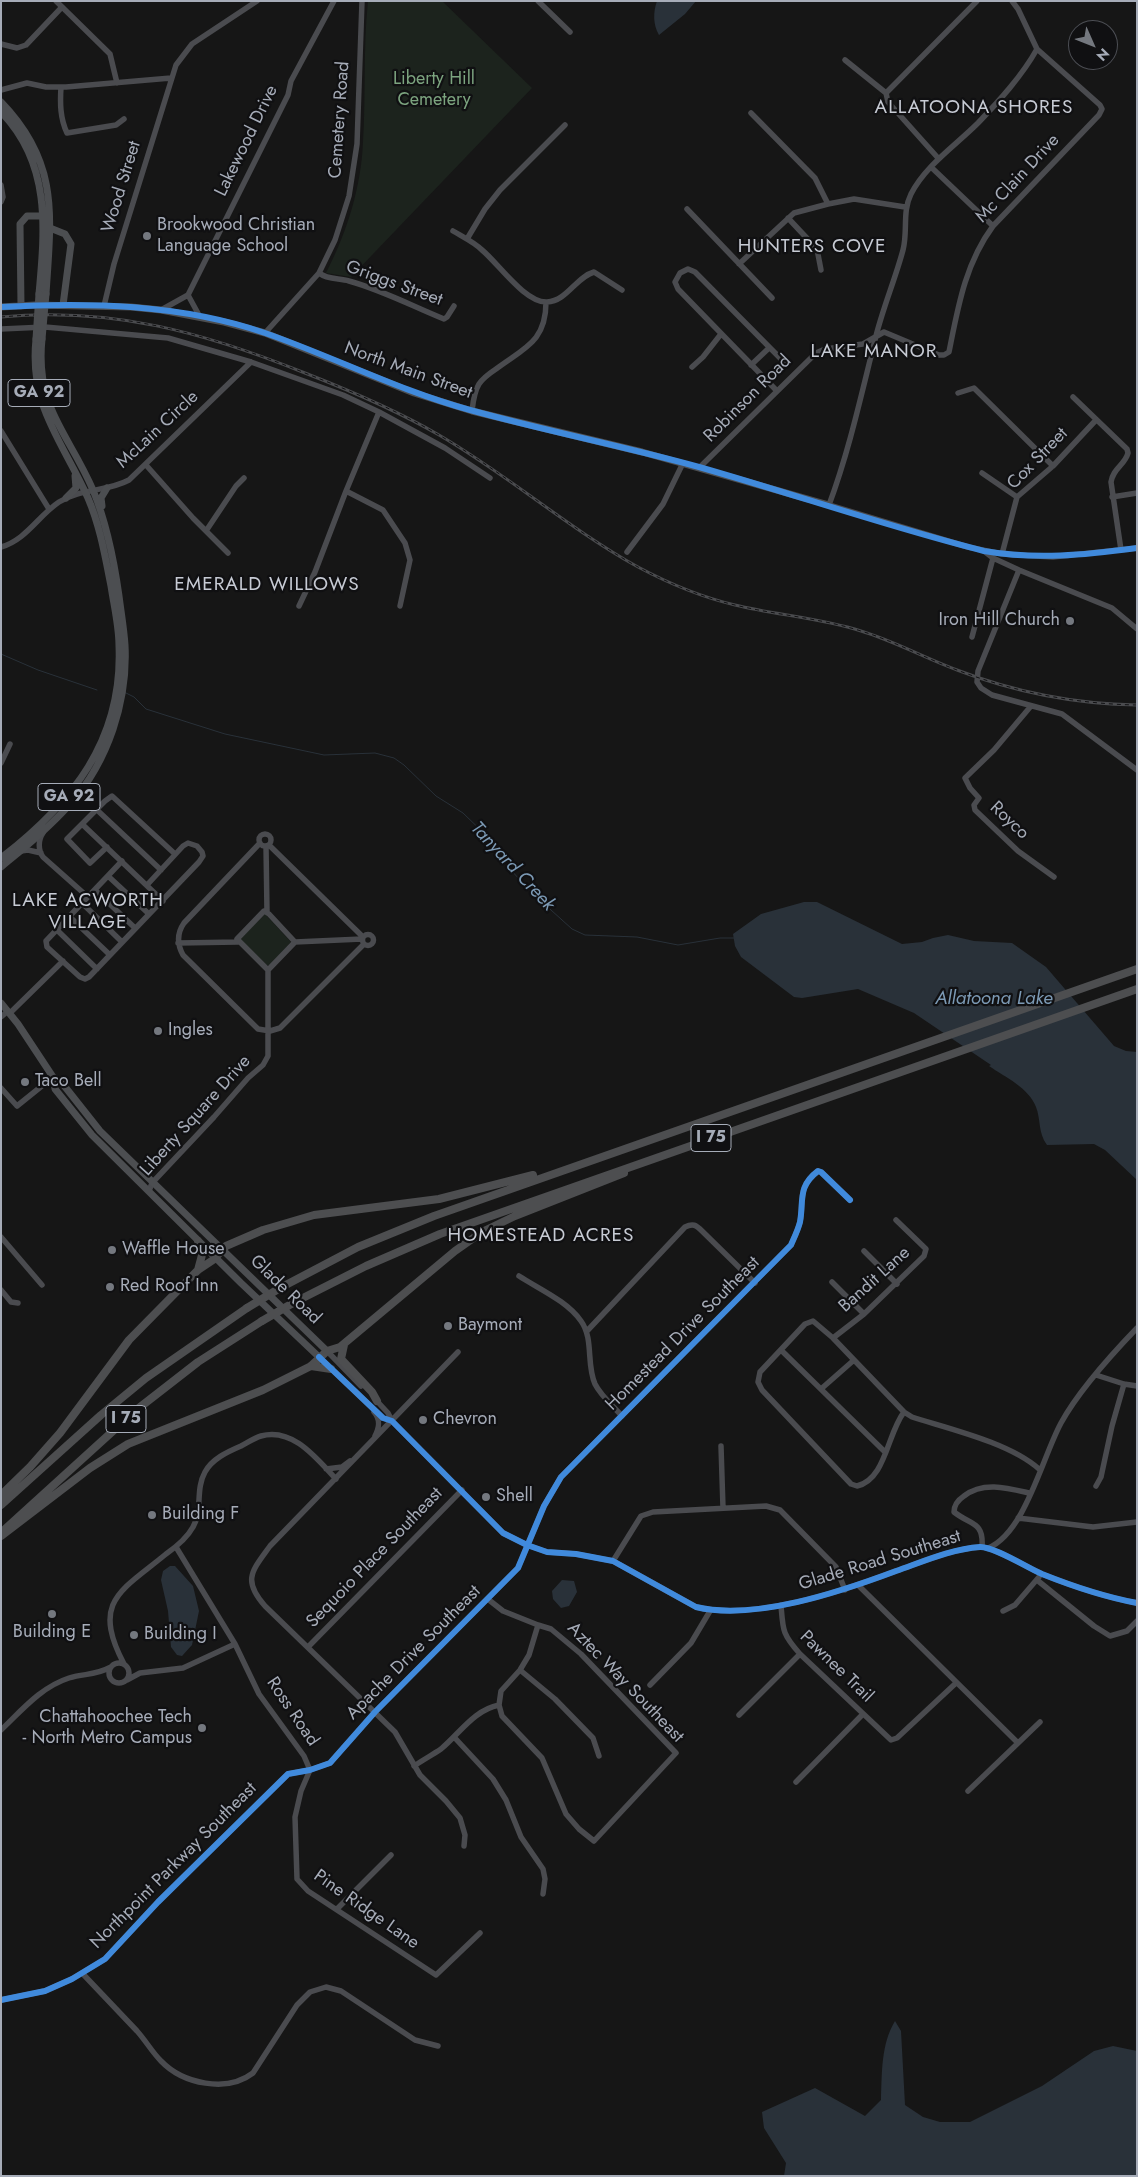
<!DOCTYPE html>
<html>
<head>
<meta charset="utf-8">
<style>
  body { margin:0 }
  #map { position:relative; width:1138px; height:2177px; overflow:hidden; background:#161616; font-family:Jost,sans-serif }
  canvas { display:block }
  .frame { position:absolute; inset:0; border:2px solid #a6acb8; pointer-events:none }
  .north { position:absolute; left:1068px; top:20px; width:50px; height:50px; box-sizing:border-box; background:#101012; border:1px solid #4c4e54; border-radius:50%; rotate:134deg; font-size:14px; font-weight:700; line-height:20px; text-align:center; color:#a6acb8 }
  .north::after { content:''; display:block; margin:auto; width:18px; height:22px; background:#74787f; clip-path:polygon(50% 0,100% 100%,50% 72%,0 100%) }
</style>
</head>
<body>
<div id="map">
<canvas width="1138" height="2177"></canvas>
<div class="frame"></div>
<div class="north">N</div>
</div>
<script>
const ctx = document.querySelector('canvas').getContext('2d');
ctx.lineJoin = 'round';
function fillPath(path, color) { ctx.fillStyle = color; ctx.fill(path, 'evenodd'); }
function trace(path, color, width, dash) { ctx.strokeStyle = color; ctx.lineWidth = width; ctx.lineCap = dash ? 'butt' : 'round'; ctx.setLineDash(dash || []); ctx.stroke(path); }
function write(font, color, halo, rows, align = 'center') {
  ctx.font = font + ' Jost,sans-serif'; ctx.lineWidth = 4.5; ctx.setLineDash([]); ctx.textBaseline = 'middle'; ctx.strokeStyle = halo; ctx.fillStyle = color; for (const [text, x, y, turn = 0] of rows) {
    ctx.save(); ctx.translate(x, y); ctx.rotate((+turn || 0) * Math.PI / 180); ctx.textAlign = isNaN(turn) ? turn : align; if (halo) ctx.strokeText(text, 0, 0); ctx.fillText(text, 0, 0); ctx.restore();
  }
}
const green = new Path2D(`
  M 368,1 L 442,1 L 532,88 L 351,277 L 326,273 C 347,232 361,188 363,142 C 366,95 363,48 368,1 Z
  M 265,914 L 291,942 L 270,965 L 267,965 L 240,939 Z`);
const water = new Path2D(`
  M 657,1 L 696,1 L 685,14 L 659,35 C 653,25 653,12 657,1 Z
  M 804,902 L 817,902 L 902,944 L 922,942 L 933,938 L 948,935 L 974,941 L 1012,943 L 1046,967 L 1114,1046 L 1126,1051 L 1137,1052 L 1137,1180 L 1105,1150 L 1094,1144 L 1047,1145 C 1038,1133 1041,1120 1036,1107 C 1029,1088 1005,1077 989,1066 L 991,1065 L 914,1013 L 858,989 L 802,998 L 794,997 L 741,957 L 735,946 L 733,934 L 761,914 Z
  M 170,1566 L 175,1566 L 193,1586 L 199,1611 L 192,1645 L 182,1656 L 177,1655 L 171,1647 L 168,1611 L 161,1580 L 163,1571 Z
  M 562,1580 L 574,1581 L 577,1592 L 569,1606 L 561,1608 L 553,1599 L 552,1591 Z
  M 895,2021 L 901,2031 L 905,2105 L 923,2117 L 940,2122 L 970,2122 L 1042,2086 L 1094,2051 L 1113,2046 L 1137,2051 L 1137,2176 L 784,2176 L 786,2163 L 764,2128 L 762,2112 L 815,2088 L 865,2116 L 881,2100 C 882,2073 881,2044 895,2021 Z`);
const stream = new Path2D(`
  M 1,654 L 38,670 L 97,690
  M 124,692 L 134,697 L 146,709 L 225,734 L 324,755 L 375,753 L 394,758 L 404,765 L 436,796 L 463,813 L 492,841 L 501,851 L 510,869 L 530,891 L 572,929 L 585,935 L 637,937 L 678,945 L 720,938 L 735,938`);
const minor = new Path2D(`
  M 56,1 L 110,54 L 117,83
  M 538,1 L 570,32
  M 1,44 L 17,48 L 26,45 L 62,7
  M 1037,49 C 1022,76 999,101 978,123 C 955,146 926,165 911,194 C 902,212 908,231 903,250 C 895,280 882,310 875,340 C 861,396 849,451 829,505 L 968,547 L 1002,554 L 1053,557 L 1137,548
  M 845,60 L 886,93 L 888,102 L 938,158
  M 61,87 C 60,103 60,118 67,133 L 116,125 L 124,119
  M 1,90 L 27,83 L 46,87 L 66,87 L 171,78
  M 886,93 L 977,1
  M 751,113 L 815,178 L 828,204
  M 931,167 L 993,226
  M 1,185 L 3,197 L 1,202
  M 687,209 L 772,298
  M 788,218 L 817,249 L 821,270
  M 453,231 C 463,237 474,242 482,250 C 498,263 525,303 547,302 C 567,301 576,277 594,272 L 622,290
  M 467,239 L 485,209 L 500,190 L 565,125
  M 739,264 L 794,213 L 828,204 L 854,199 L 905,207
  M 319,273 C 328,280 339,278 349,281 C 382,290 412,306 444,319 L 447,317 L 454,306
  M 188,295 L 200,317
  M 104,306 L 114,264 L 176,65 L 192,44 L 257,1
  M 161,310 L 188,295 L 288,95 L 291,81 L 334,1
  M 1,329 L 45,327 L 168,338 L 251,362 L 343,395 L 379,412 L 445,448 L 490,478
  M 265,333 L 319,273 L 335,240 L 349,196 L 357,144 L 362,1
  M 751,365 L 769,348
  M 692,367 L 703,357 L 721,334
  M 777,391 L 678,289 L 675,282 L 680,273 L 688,269 L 695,272 L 784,362
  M 958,393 L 974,388 L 1053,466
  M 1073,397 L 1127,449 L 1128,453 C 1125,465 1113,468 1111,482 L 1121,550
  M 472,411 C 473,402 474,392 479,384 C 483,378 490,373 496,369 C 524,348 546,342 546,302
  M 1,431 L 49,509
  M 146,465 L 193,518 L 228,553
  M 700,467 L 816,353 L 825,349 L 863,344 L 884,332 L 939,355 L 944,355 L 949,352 C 958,307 965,264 993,226 L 1099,115 L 1102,109 L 1100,105 L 1037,49 L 1018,9 L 1012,1
  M 982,473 L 1017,497
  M 346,491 L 383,510 L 405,543 L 410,560 L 400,606
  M 1112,497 L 1137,493
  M 206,531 L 236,486 L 244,478
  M 1,547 C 26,540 38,516 59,502 C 81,488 107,492 129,480 L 251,362
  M 984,551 L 993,558 L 1019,570 L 1112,608 L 1137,629
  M 627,552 L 663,504 L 683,463
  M 1002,554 L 1017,497 L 1053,466 L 1096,420
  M 1019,570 L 978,671 L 977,682 L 981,688 L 992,695 L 1062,714 L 1137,770
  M 299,606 L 315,572 L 346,491 L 379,412
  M 972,637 L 993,558
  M 1031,706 L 994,750 L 965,778 L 970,788 L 979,798 L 974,805 L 975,810 L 1018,851 L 1054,877
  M 1,763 L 10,744
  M 96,809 L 161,870
  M 82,824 L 163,901
  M 43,833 C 38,840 38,850 43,857 L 88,897
  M259 840a6 6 0 1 1 12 0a6 6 0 1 1-12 0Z
  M 260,843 L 184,923 C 177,933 177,944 183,955 L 258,1029 L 270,1031 L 280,1028 L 364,944
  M 269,845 L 363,937
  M 266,846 L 267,912
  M 107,847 L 90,863 L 67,839 L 105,801 L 112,796 L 175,854
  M 21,851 L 28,850 L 41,853
  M 122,861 L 46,941 L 47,947 L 80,977 L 85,979 L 89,977 L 199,862 L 203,856 L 202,852 L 197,846 L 188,843 L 183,846 L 147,885
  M 108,876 L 149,914
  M 95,890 L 135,928
  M 82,903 L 122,942
  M 264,911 L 269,914 L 295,942 L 268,970 L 237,939 Z
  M 70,917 L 110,955
  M 57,930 L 97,969
  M362.5 940a5.5 5.5 0 1 1 11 0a5.5 5.5 0 1 1-11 0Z
  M 295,942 L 362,939
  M 178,943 L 238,942
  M 10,1013 L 63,961
  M 1,1017 L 8,1011
  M 1,1088 L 17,1106 L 53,1077
  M 149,1191 L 152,1183 L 214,1117 L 248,1078 L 263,1065 L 268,1056 L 268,970
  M 1,1237 L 42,1285
  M 864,1251 L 897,1284
  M 519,1276 C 539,1289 567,1301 581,1321 C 594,1339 586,1364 595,1384 C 601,1396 613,1406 622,1416
  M 832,1282 L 864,1314
  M 1,1290 L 11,1302 L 18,1303
  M 587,1331 L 685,1227 C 693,1223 696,1225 702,1231 L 755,1283
  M 833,1338 L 864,1314 L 924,1256 L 926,1249 L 896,1220
  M 781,1350 L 885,1452
  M 327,1351 L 361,1386
  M 458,1352 L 270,1546 C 252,1571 242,1580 265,1606 L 395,1732 L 420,1775 L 446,1801 L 460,1818 L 465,1835 L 464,1846
  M 319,1357 L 383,1418 L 392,1421 L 503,1533 L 527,1545 L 547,1552 L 576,1554 L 613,1561 L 696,1607 C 754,1621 840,1592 896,1571 C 922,1562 951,1549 980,1547 C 993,1546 1028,1568 1042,1574 C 1072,1586 1105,1597 1137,1603
  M 1096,1375 L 1124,1384 L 1137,1386
  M 821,1389 L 854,1360
  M 375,1399 L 388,1413 L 392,1421
  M 374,1412 C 381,1420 379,1428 375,1436
  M 904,1412 C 887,1434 886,1479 857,1486 L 851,1484 L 762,1390 L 758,1382 L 760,1372 L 805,1324 L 813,1321 L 833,1338 L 904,1412 L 912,1417 C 950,1429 1010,1443 1039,1469
  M 721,1446 L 723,1508
  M 326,1469 L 342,1467 L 350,1461
  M 1096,1486 L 1101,1477 L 1112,1426 L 1124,1384
  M 1018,1518 L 1093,1527 L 1137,1522
  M 176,1547 L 235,1644 L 259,1694 L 304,1756 L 310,1770
  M 982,1547 C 984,1521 970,1525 954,1512 C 954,1505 958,1500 964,1496 C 983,1481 1008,1488 1029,1493
  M 988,1548 C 1025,1533 1042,1458 1061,1423 C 1078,1392 1112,1354 1137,1328
  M 613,1561 L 641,1516 L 653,1512 L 766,1506 L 780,1510 L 836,1567 L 845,1590
  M 1037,1580 L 1094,1626 L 1110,1636 L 1127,1631 L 1137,1621
  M 858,1585 L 1018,1743
  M 489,1600 L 503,1611 L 538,1625 L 529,1655 L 520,1670 L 501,1691 L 499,1705 L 502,1716 L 542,1758 L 566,1814 L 579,1829 L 594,1841 L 676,1753 L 581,1654 L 551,1629 L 538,1625
  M 781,1605 C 783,1630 782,1634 800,1654 L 891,1740 L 897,1738 L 956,1683
  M 1003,1611 L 1015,1605 L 1039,1577
  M 309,1646 L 462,1490
  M109 1673a10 10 0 1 1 20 0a10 10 0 1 1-20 0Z
  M 124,1664 C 91,1601 121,1591 166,1554 C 176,1547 187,1538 193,1527 C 203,1510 195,1490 205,1472 C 212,1459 227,1452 241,1446 C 247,1443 254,1438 261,1436 C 293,1427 317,1459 336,1479
  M 520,1670 L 555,1699 L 593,1738 L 599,1756
  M 127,1680 L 140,1673 L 183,1668 L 235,1644
  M 650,1685 L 691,1643 L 710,1611
  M 739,1715 L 800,1654
  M 1,1730 C 22,1710 41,1687 69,1678 C 85,1673 94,1676 111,1667
  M 454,1737 L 493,1779 L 506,1800 L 521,1837 L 543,1869 L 545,1879 L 543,1894
  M 414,1766 C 423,1760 432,1755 441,1749 C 460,1733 474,1710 499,1705
  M 310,1770 L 301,1791 L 295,1817 L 297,1879 L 308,1891 L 436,1975 L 480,1933
  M 796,1782 L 863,1714
  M 968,1791 L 1040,1722
  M 337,1909 L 391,1855
  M 82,1973 C 100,1992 119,2012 137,2031 C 146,2041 152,2052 161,2061 C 183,2084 227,2093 253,2073 L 297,2005 L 310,1992 L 326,1987 L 341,1991 L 415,2040 L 438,2046
  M 1,2000 L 45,1991 L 72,1979 L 105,1959 L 158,1902 L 288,1774 L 310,1770 L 330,1763 L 375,1712 L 518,1568 L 544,1506 L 561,1477 L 791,1245 C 794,1238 798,1230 800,1222 C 804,1201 797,1187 818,1171 L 821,1172 L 850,1200`);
const major = new Path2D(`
  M 1,102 C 60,163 51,216 46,294
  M 1,112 C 51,163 45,228 39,294
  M 50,228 L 65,234 L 71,244 L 63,305
  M 21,306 L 20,224 L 27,216 L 44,216
  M 1,307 L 35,305 L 131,307 L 161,310 L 224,322 L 265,333 L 414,393 L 472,411 L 642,452 L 829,505
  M 66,498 L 76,488 L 75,476
  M 102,506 L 101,498 L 107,488
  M 1,858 C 72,803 123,741 119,646 C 119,626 114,606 111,586 C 105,556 100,526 88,498 C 62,440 29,407 36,339
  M 1,867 C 25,847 50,827 71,803 C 108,761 128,701 125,645 C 124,629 121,612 119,596 C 114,560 107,524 93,490 C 68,432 35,408 42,339
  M 1,1003 L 18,1024 L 53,1077 L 55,1089 L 92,1135 L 241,1283 L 319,1357
  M 53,1077 L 62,1083 L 100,1131 L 327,1351`);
const highway = new Path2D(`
  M 198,1270 L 202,1255 L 198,1241
  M 280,1288 L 358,1247 L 434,1216 L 1137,969
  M 293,1303 L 366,1266 L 440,1234 L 1137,989
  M 344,1345 L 341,1359 L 372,1392 L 377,1401
  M 311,1366 L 331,1369
  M 1,1495 L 30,1467 L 60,1433 L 129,1340 L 198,1270 L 213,1260 L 226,1246 L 263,1230 L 314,1215 L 439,1199 L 533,1175
  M 1,1505 L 101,1415 L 146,1378 L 247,1308
  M 3,1531 L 135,1411 L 198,1362 L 262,1321
  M 1,1536 L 90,1468 L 128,1444 L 263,1390 L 311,1366 L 327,1351 L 340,1347 L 455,1251 L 482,1232 L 515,1216 L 624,1173`);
const rail = new Path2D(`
  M 1,317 C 113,307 203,332 305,373 C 351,391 396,410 439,435 C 508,475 568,528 638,567 C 668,583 701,597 735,605 C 776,615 820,618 861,631 C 894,641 925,658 957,670 C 1014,692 1076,704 1137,705`);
const majorBridge = new Path2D(`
  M 36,339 L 39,294
  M 42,339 L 46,294`);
const highwayBridge = new Path2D(`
  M 247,1308 L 280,1288
  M 262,1321 L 293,1303`);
const cycleway = new Path2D(`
  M 1,307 C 88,302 181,304 265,333 C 334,357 400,391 470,410 C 546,431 623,446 699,467 C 794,494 888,527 984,551 C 1036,560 1085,555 1137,548
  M 319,1357 L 383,1418 L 392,1421 L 503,1533 L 527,1545 L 547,1552 L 576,1554 L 613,1561 L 696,1607 C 754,1621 840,1592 896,1571 C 922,1562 951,1549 980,1547 C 993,1546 1028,1568 1042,1574 C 1072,1586 1105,1597 1137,1603
  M 1,2000 L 45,1991 L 72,1979 L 105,1959 L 158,1902 L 288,1774 L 310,1770 L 330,1763 L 375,1712 L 518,1568 L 544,1506 L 561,1477 L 791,1245 C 794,1238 798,1230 800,1222 C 804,1201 797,1187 818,1171 L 821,1172 L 850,1200`);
const markers = [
  [147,236,5,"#74787f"],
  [1070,621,5,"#74787f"],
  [158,1031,5,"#74787f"],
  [25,1082,5,"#74787f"],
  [112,1250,5,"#74787f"],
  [110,1287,5,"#74787f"],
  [448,1326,5,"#74787f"],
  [423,1420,5,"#74787f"],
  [486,1497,5,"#74787f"],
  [152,1515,5,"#74787f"],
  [52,1614,5,"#74787f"],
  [134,1635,5,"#74787f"],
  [202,1728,5,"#74787f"]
];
const shields = [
  [39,393,62],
  [69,797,62],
  [711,1138,40],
  [126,1419,40]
];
const shieldNames = [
  ["GA 92",39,393],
  ["GA 92",69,797],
  ["I 75",711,1138],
  ["I 75",126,1419]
];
const parkNames = [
  ["Liberty Hill",434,80],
  ["Cemetery",434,101]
];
const streetNames = [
  ["Cemetery Road",340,120,-86],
  ["Lakewood Drive",247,141,-64],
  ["Mc Clain Drive",1018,179,-47],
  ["Wood Street",122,187,-73],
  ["Griggs Street",394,284,20],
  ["North Main Street",408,371,20],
  ["Robinson Road",748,399,-45],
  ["McLain Circle",158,430,-43],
  ["Cox Street",1038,459,-46],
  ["Royco",1009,821,43],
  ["Liberty Square Drive",196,1116,-48],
  ["Bandit Lane",875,1280,-42],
  ["Glade Road",285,1290,44],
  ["Homestead Drive Southeast",683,1334,-45],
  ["Sequoio Place Southeast",375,1558,-46],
  ["Glade Road Southeast",880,1561,-17],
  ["Apache Drive Southeast",414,1653,-45],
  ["Pawnee Trail",836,1667,44],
  ["Aztec Way Southeast",625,1683,46],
  ["Ross Road",292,1712,56],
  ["Northpoint Parkway Southeast",174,1866,-45],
  ["Pine Ridge Lane",366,1910,35]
];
const poiNames = [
  ["Brookwood Christian",157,226],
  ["Language School",157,247],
  ["Iron Hill Church",1060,621,"right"],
  ["Ingles",168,1031],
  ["Taco Bell",35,1082],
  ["Waffle House",122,1250],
  ["Red Roof Inn",120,1287],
  ["Baymont",458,1326],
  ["Chevron",433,1420],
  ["Shell",496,1497],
  ["Building F",162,1515],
  ["Building E",52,1633,"center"],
  ["Building I",144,1635],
  ["Chattahoochee Tech",192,1718,"right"],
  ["- North Metro Campus",192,1739,"right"]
];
const neighbourhoodNames = [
  ["ALLATOONA SHORES",974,108],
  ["HUNTERS COVE",812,247],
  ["LAKE MANOR",874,352],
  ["EMERALD WILLOWS",267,585],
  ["LAKE ACWORTH",88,901],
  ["VILLAGE",88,923],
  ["HOMESTEAD ACRES",541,1236]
];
const waterNames = [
  ["Tanyard Creek",512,867,47],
  ["Allatoona Lake",994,999]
];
fillPath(green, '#1c231d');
fillPath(water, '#293139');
trace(stream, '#293139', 1);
trace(minor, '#4a4b4f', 5.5);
trace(major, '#4c4e51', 7);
trace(highway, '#4d4e50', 8);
trace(rail, '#4a4b4e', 3);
trace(rail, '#101012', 1, [4]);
trace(majorBridge, '#4c4e51', 7);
trace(highwayBridge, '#4d4e50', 8);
trace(cycleway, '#408adc', 6);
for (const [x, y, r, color] of markers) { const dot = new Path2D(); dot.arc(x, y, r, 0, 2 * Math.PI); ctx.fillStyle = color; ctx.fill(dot); trace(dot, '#101012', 2); }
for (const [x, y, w] of shields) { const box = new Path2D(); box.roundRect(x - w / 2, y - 13.5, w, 27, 4); ctx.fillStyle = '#101012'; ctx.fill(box); trace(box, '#a6acb8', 1); }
write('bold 16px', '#a6acb8', null, shieldNames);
write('18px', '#7ca47f', '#101012', parkNames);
write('18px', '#a6acb8', '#101012', streetNames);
write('18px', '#a6acb8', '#101012', poiNames, 'left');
ctx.letterSpacing = '1px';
write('19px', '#c7cbd4', '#101012', neighbourhoodNames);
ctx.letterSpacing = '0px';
write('italic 19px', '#7c9ab5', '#101012', waterNames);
</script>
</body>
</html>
